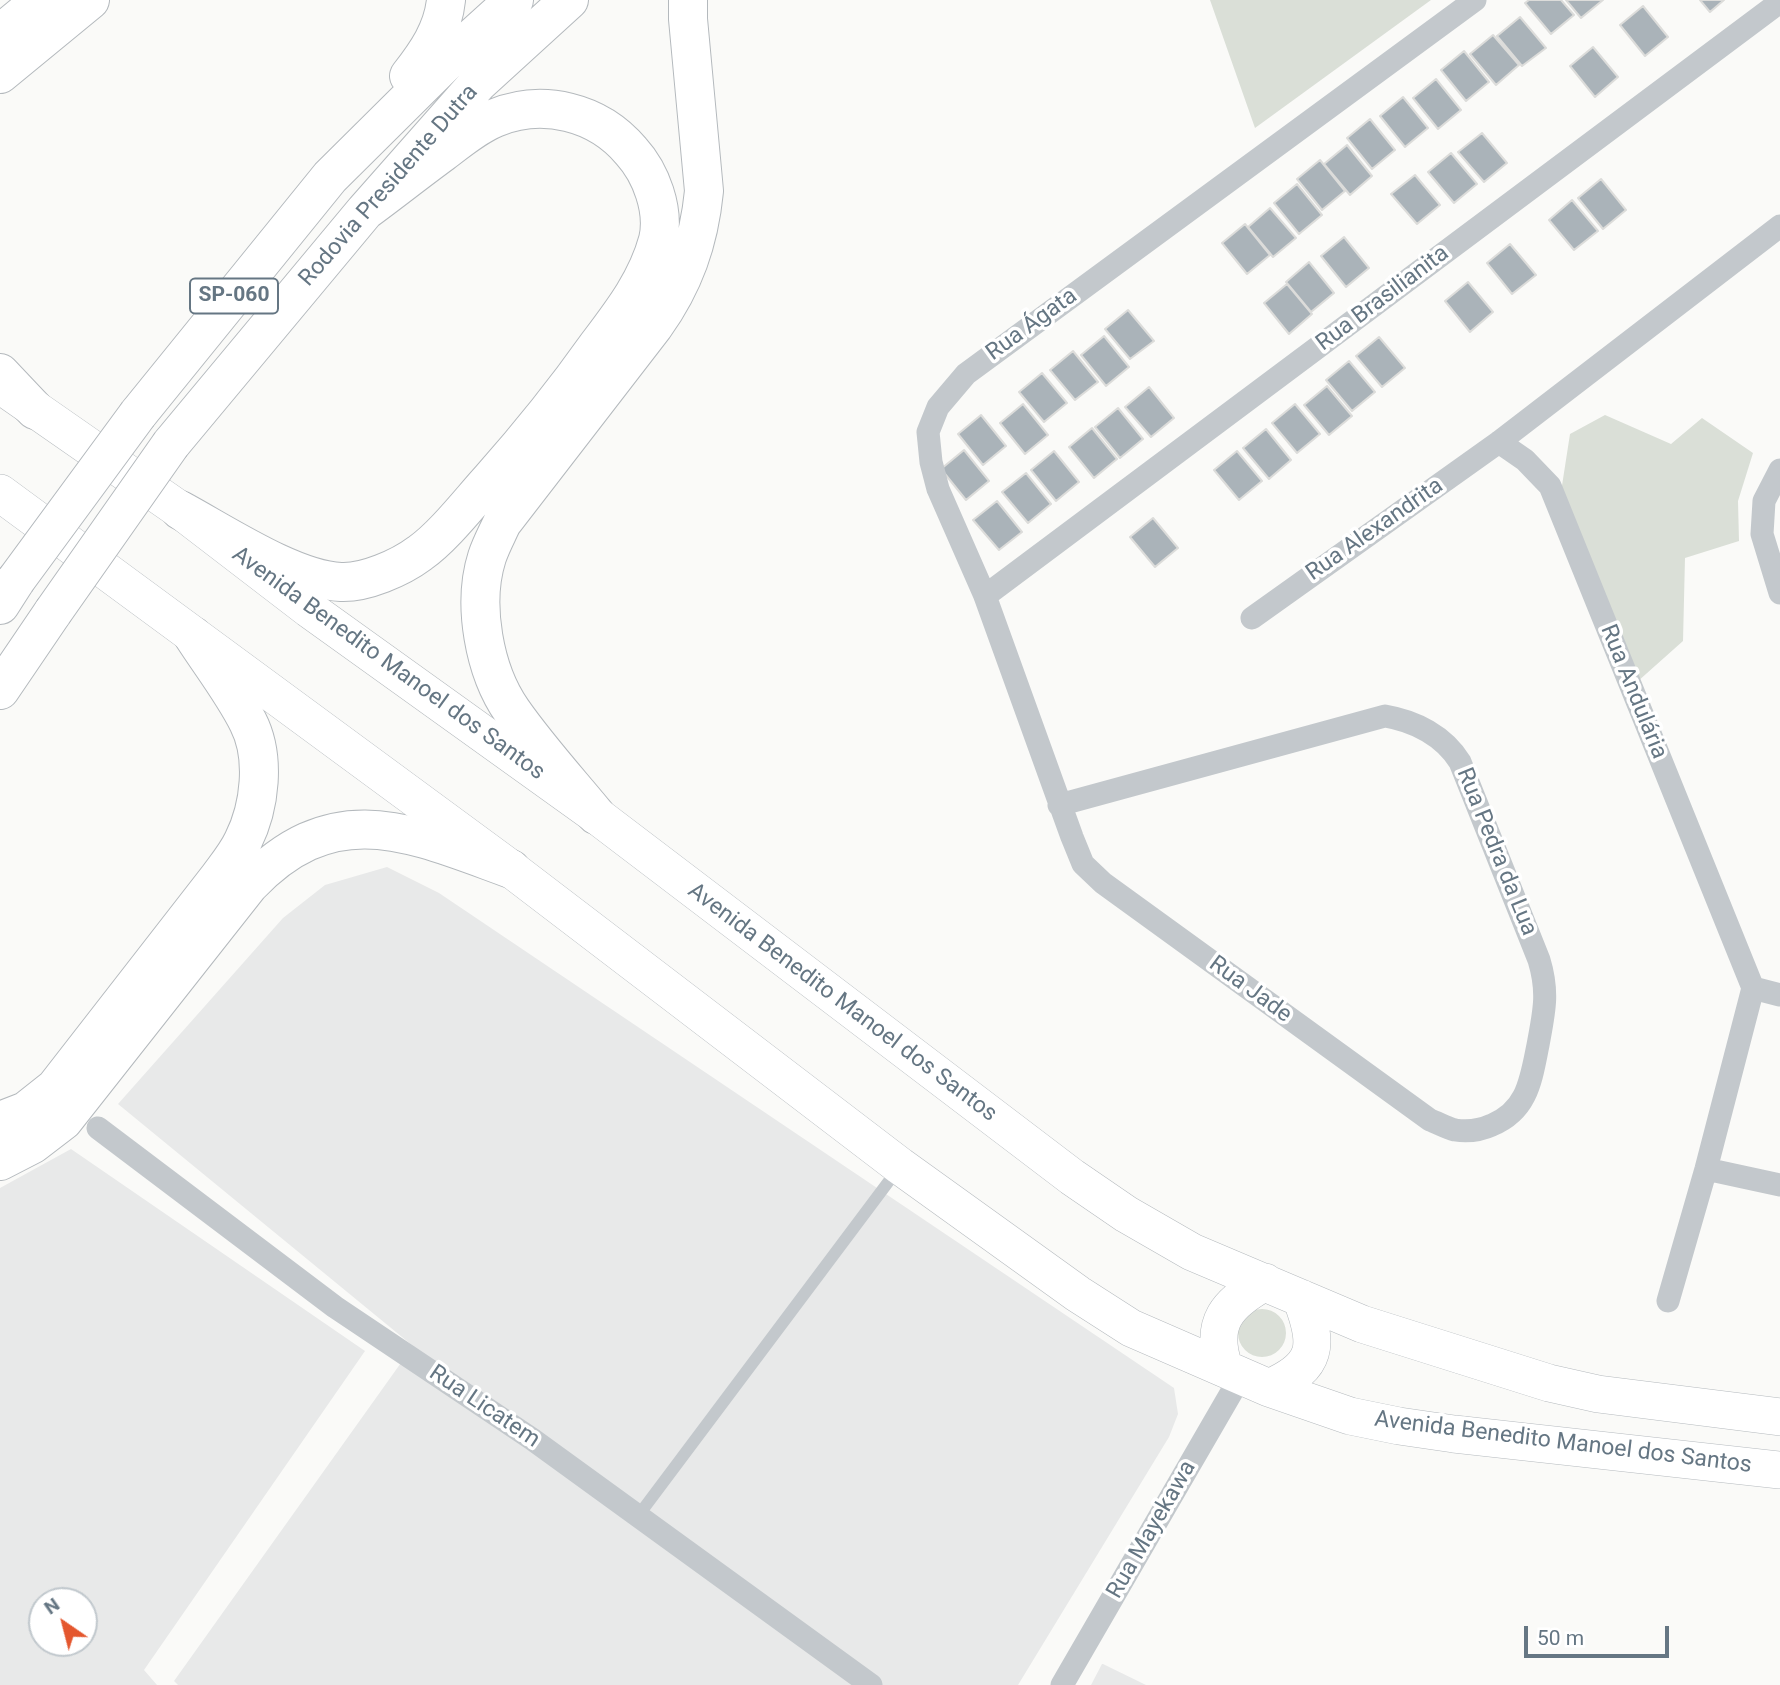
<!DOCTYPE html>
<html>
<head>
<meta charset="utf-8">
<style>
  body { margin:0 }
  #map { position:relative; width:1780px; height:1685px; overflow:hidden; background:#fafaf8; font-family:Roboto,sans-serif }
  canvas { display:block }
  .north { position:absolute; left:28px; top:1587px; width:70px; height:70px; box-sizing:border-box; background:#fff; border:2px solid #c1c8cd; border-radius:50%; rotate:325deg; font-size:19px; font-weight:700; line-height:28px; text-align:center; color:#657683 }
  .north::after { content:''; display:block; margin:auto; width:24px; height:32px; background:#e4572e; clip-path:polygon(50% 0,100% 100%,50% 72%,0 100%) }
  .scale { position:absolute; left:1524px; top:1626px; width:145px; height:32px; box-sizing:border-box; border:4px solid #657683; border-top:0; padding-left:9px; font-size:21px; line-height:24px; white-space:nowrap; color:#657683; -webkit-text-stroke:5px #fff; paint-order:stroke }
</style>
</head>
<body>
<div id="map">
<canvas width="1780" height="1685"></canvas>
<div class="north">N</div>
<div class="scale">50 m</div>
</div>
<script>
const ctx = document.querySelector('canvas').getContext('2d');
ctx.lineJoin = 'round';
function fillPath(path, color) { ctx.fillStyle = color; ctx.fill(path, 'evenodd'); }
function trace(path, color, width, dash) { ctx.strokeStyle = color; ctx.lineWidth = width; ctx.lineCap = dash ? 'butt' : 'round'; ctx.setLineDash(dash || []); ctx.stroke(path); }
function write(font, color, halo, rows, align = 'center') {
  ctx.font = font + ' Roboto,sans-serif'; ctx.lineWidth = 7; ctx.setLineDash([]); ctx.textBaseline = 'middle'; ctx.strokeStyle = halo; ctx.fillStyle = color; for (const [text, x, y, turn = 0] of rows) {
    ctx.save(); ctx.translate(x, y); ctx.rotate((+turn || 0) * Math.PI / 180); ctx.textAlign = isNaN(turn) ? turn : align; if (halo) ctx.strokeText(text, 0, 0); ctx.fillText(text, 0, 0); ctx.restore();
  }
}
const built = new Path2D(`
  M 387,867 L 439,893 L 1174,1388 L 1178,1414 L 1169,1437 L 1018,1685 L 178,1685 L 174,1681 L 413,1346 L 118,1104 L 283,918 L 325,885 Z
  M 71,1149 L 365,1351 L 144,1670 L 157,1685 L 0,1685 L 0,1188 ZM 42,1601 L 84,1601 L 84,1643 L 42,1643 Z
  M 1102,1664 L 1103,1664 L 1146,1685 L 1091,1685 Z`);
const green = new Path2D(`
  M 1210,0 L 1431,0 L 1255,128 Z
  M 1605,415 L 1671,444 L 1702,418 L 1753,453 L 1738,501 L 1739,541 L 1685,558 L 1683,641 L 1637,682 L 1561,492 L 1570,434 Z
  M1238 1333a24 24 0 1 1 48 0a24 24 0 1 1-48 0Z`);
const building = new Path2D(`
  M 1529,0 L 1561,0 L 1574,15 L 1551,34 L 1525,3 Z
  M 1566,0 L 1603,0 L 1581,18 Z
  M 1700,0 L 1724,0 L 1710,12 Z
  M 1643,6 L 1668,37 L 1645,56 L 1620,25 Z
  M 1520,17 L 1546,48 L 1522,66 L 1497,36 Z
  M 1493,35 L 1519,65 L 1496,85 L 1470,54 Z
  M 1593,47 L 1618,77 L 1595,97 L 1570,66 Z
  M 1464,51 L 1489,82 L 1466,101 L 1441,70 Z
  M 1436,79 L 1461,110 L 1438,129 L 1413,98 Z
  M 1403,97 L 1428,128 L 1405,147 L 1380,116 Z
  M 1370,119 L 1395,150 L 1372,169 L 1347,138 Z
  M 1482,133 L 1507,163 L 1484,182 L 1458,152 Z
  M 1347,145 L 1372,176 L 1350,195 L 1324,164 Z
  M 1451,153 L 1477,184 L 1454,203 L 1428,172 Z
  M 1320,160 L 1345,191 L 1322,210 L 1297,179 Z
  M 1415,175 L 1440,205 L 1417,224 L 1391,194 Z
  M 1601,179 L 1626,210 L 1603,229 L 1578,198 Z
  M 1297,184 L 1322,215 L 1299,234 L 1274,203 Z
  M 1572,200 L 1598,231 L 1574,250 L 1549,220 Z
  M 1270,208 L 1296,238 L 1273,257 L 1248,227 Z
  M 1245,224 L 1270,255 L 1247,274 L 1222,243 Z
  M 1344,237 L 1369,268 L 1346,287 L 1321,256 Z
  M 1510,244 L 1536,275 L 1512,294 L 1487,263 Z
  M 1309,262 L 1334,293 L 1311,312 L 1286,282 Z
  M 1468,282 L 1493,312 L 1470,332 L 1445,301 Z
  M 1287,284 L 1312,314 L 1289,334 L 1264,303 Z
  M 1128,310 L 1154,341 L 1130,359 L 1105,329 Z
  M 1104,336 L 1129,367 L 1106,386 L 1081,355 Z
  M 1379,337 L 1405,368 L 1382,387 L 1356,356 Z
  M 1073,351 L 1098,382 L 1075,400 L 1050,370 Z
  M 1349,361 L 1375,392 L 1352,411 L 1326,380 Z
  M 1042,373 L 1067,403 L 1044,422 L 1019,392 Z
  M 1327,386 L 1352,416 L 1329,435 L 1304,405 Z
  M 1149,387 L 1174,418 L 1151,437 L 1125,407 Z
  M 1023,404 L 1048,435 L 1025,454 L 1000,423 Z
  M 1295,404 L 1320,434 L 1297,453 L 1272,423 Z
  M 1118,408 L 1143,439 L 1120,458 L 1095,427 Z
  M 981,415 L 1006,446 L 983,465 L 958,434 Z
  M 1092,428 L 1117,459 L 1094,478 L 1069,447 Z
  M 1266,429 L 1291,460 L 1269,479 L 1243,448 Z
  M 964,450 L 989,481 L 966,500 L 941,469 Z
  M 1054,451 L 1079,482 L 1056,501 L 1031,470 Z
  M 1237,451 L 1262,481 L 1239,500 L 1214,470 Z
  M 1026,473 L 1051,504 L 1028,523 L 1002,492 Z
  M 997,501 L 1022,532 L 999,550 L 973,520 Z
  M 1153,518 L 1178,548 L 1155,567 L 1130,537 Z`);
const service = new Path2D(`
  M 638,1516 L 898,1169`);
const minor = new Path2D(`
  M 1499,442 L 1525,460 L 1550,486 L 1753,988 L 1706,1169 L 1668,1301
  M 1780,470 L 1764,501 L 1762,534 L 1780,593
  M 985,596 L 1780,2
  M 1252,618 L 1499,442 L 1780,226
  M 1059,805 L 1385,716 C 1415,721 1444,736 1460,762 L 1539,960 C 1549,993 1544,1012 1538,1045 C 1531,1079 1528,1110 1492,1125 C 1481,1130 1468,1132 1455,1130 C 1447,1128 1438,1123 1430,1120 L 1103,883 L 1083,864 L 1072,837 L 985,596 L 938,489 L 931,462 L 928,432 L 938,407 L 966,374 L 1475,0
  M 1753,988 L 1780,995
  M 98,1128 L 335,1307 L 532,1439 L 871,1685
  M 1706,1169 L 1780,1185
  M 1062,1685 L 1241,1376`);
const primary = new Path2D(`
  M 9,391 L 180,510 L 309,609 L 596,815 L 1072,1177 L 1126,1214 L 1192,1252 L 1362,1324 L 1549,1383 L 1598,1394 L 1780,1417
  M 0,493 L 511,869 L 900,1166 L 1078,1294 L 1131,1328 L 1269,1388 L 1350,1416 L 1399,1426 L 1454,1434 L 1780,1470
  M 1224,1367 C 1209,1323 1227,1303 1265,1282
  M 1269,1388 C 1319,1366 1319,1345 1301,1298`);
const motorway = new Path2D(`
  M 0,34 L 41,0
  M 0,74 L 90,0
  M 409,76 C 427,53 443,30 446,0
  M 0,373 L 35,410
  M 138,414 L 330,177 L 452,56 L 514,0
  M 171,444 L 365,211 L 478,83 L 569,0
  M 180,510 C 223,533 293,580 341,582 C 365,583 400,568 420,553 C 444,536 470,502 490,480 C 529,436 563,394 597,346 C 622,313 647,281 658,240 C 665,210 651,173 631,151 C 598,112 543,98 495,118 C 476,126 459,140 442,153 C 416,172 391,192 365,211
  M 0,605 L 16,580
  M 0,690 L 53,612
  M 596,815 C 568,781 537,747 512,711 C 484,671 472,604 487,557 C 491,545 497,534 502,523 L 654,326 C 684,284 699,242 704,191 L 688,19 L 688,0
  M 0,1121 L 26,1111 L 55,1088 L 219,877 C 227,866 237,854 243,841 C 260,807 266,757 248,722 C 233,692 211,664 193,636
  M 0,1161 L 33,1144 L 63,1121 L 249,885 C 335,795 411,833 511,869`);
const motorwayBridge = new Path2D(`
  M 16,580 L 138,414
  M 53,612 L 171,444`);
const shields = [
  [234,296,88]
];
const shieldNames = [
  ["SP-060",234,296]
];
const streetNames = [
  ["Rodovia Presidente Dutra",389,186,-49],
  ["Rua Brasilianita",1383,299,-37],
  ["Rua Ágata",1032,325,-36],
  ["Rua Alexandrita",1375,530,-35],
  ["Avenida Benedito Manoel dos Santos",388,664,36],
  ["Rua Andulária",1633,692,68],
  ["Rua Pedra da Lua",1496,852,68],
  ["Rua Jade",1250,990,36],
  ["Avenida Benedito Manoel dos Santos",842,1003,37],
  ["Rua Licatem",484,1407,34],
  ["Avenida Benedito Manoel dos Santos",1563,1443,7],
  ["Rua Mayekawa",1152,1530,-60]
];
fillPath(built, '#e8e9e9');
fillPath(green, '#dadfd7');
fillPath(building, '#aab3b9');
trace(building, '#dcdcda', 2);
trace(primary, '#b5babe', 38);
trace(motorway, '#b4b9bd', 40);
trace(service, '#c3c8cc', 12);
trace(minor, '#c3c8cc', 23);
trace(primary, '#fff', 37);
trace(motorway, '#fff', 38);
trace(motorwayBridge, '#b4b9bd', 40, []);
trace(motorwayBridge, '#fff', 38);
for (const [x, y, w] of shields) { const box = new Path2D(); box.roundRect(x - w / 2, y - 17.5, w, 35, 5); ctx.fillStyle = '#fff'; ctx.fill(box); trace(box, '#657683', 2); }
write('bold 21px', '#657683', null, shieldNames);
write('23px', '#657683', '#fff', streetNames);
</script>
</body>
</html>
